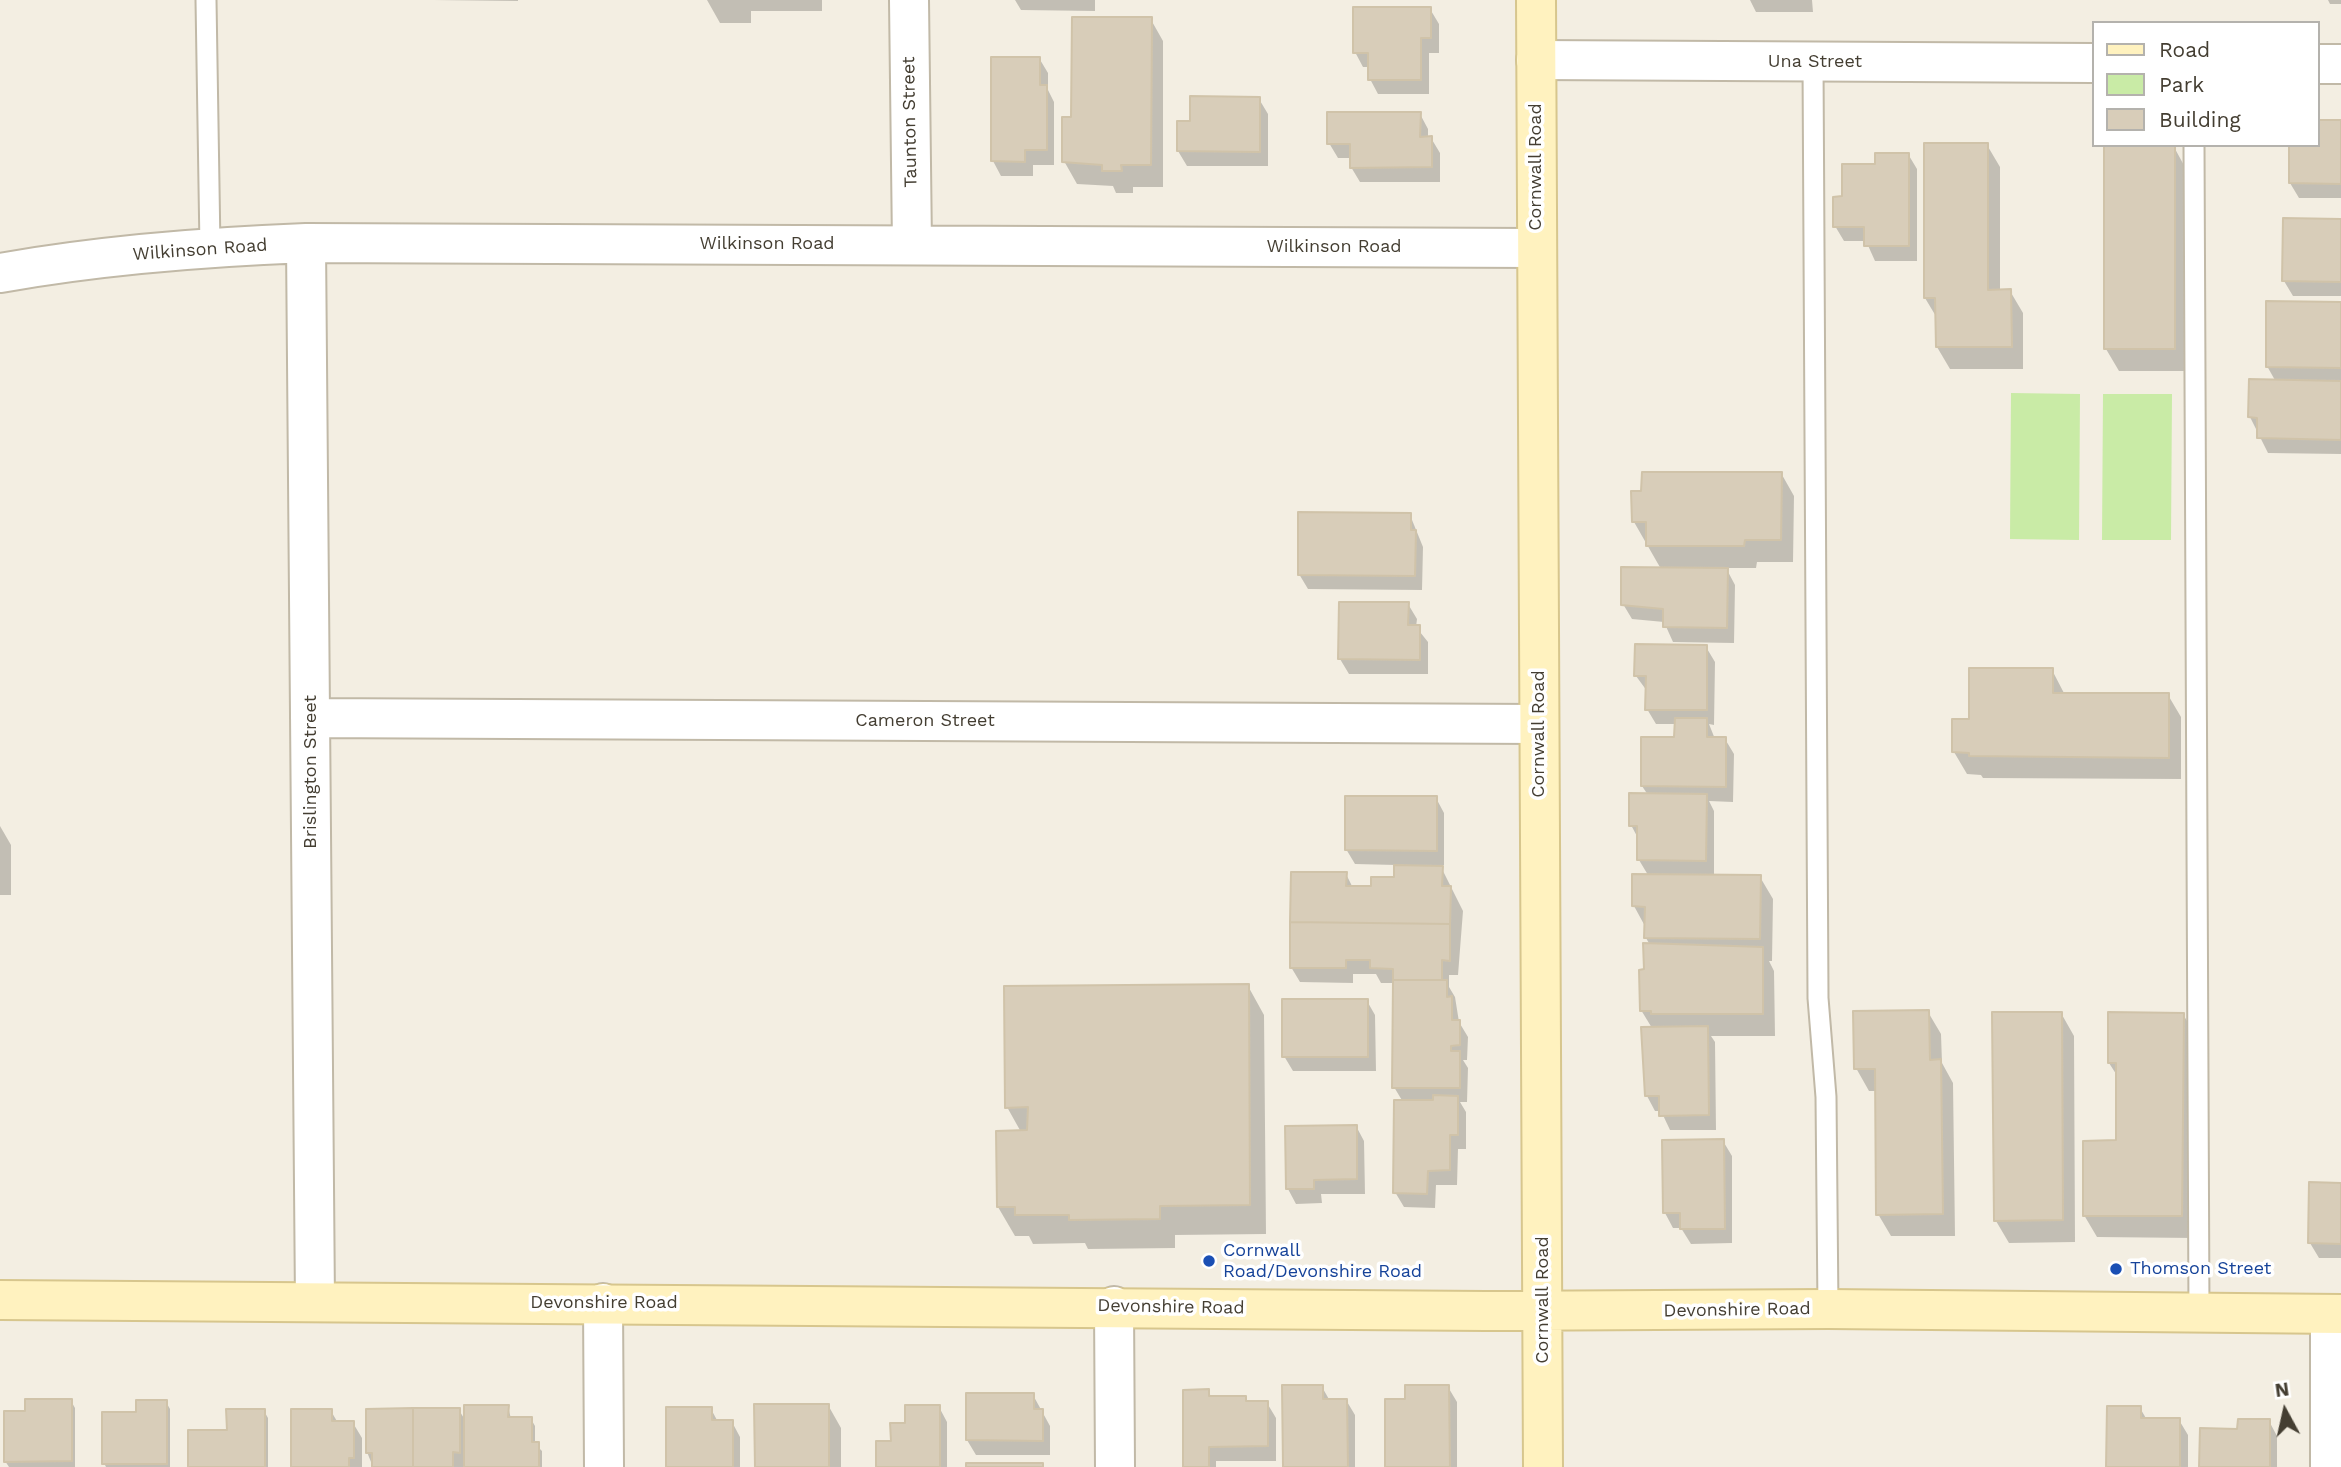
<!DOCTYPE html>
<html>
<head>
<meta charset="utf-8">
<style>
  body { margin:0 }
  #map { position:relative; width:2341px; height:1467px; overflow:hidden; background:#f3eee2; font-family:"Work Sans",sans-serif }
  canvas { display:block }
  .legend { position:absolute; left:2092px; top:21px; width:228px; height:126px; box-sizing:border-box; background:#fff; border:2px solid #b4b2ad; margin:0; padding:9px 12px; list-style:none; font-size:21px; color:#443e32 }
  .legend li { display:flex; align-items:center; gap:14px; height:35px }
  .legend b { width:35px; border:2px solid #b4b2ad }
  .north { position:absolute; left:2250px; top:1376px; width:70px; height:70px; -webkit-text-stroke:5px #fff; paint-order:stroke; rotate:352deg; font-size:19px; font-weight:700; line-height:28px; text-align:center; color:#443e32 }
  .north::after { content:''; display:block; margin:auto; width:24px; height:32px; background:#443e32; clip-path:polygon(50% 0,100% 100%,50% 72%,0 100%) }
</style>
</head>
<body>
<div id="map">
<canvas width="2341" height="1467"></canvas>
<ul class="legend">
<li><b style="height:9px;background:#fff2bf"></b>Road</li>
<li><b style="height:19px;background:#c9eba6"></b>Park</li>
<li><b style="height:19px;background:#d8cdb9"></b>Building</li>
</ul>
<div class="north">N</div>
</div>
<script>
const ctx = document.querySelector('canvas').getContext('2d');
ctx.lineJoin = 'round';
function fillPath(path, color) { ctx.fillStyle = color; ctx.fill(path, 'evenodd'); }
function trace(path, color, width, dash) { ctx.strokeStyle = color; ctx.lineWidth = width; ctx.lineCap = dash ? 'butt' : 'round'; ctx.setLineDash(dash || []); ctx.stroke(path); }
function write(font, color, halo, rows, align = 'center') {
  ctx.font = font + ' "Work Sans",sans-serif'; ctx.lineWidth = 7; ctx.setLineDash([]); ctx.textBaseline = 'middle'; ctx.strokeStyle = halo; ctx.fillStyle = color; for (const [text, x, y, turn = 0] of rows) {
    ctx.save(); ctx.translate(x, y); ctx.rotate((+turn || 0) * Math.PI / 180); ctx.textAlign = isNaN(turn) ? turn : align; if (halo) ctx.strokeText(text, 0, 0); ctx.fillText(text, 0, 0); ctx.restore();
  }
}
const green = new Path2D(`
  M 2011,393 L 2080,394 L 2079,540 L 2010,539 Z
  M 2103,394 L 2172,394 L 2171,540 L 2102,540 Z`);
const shadow = new Path2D(`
  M 518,0 L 518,1 L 433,0 Z
  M 707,0 L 822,0 L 822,11 L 751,11 L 751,23 L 720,23 Z
  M 1015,0 L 1095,0 L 1095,11 L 1021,10 Z
  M 1750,0 L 1812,0 L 1813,12 L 1756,12 Z
  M 2328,0 L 2341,0 L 2341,4 L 2330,4 Z
  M 1430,9 L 1439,24 L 1439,53 L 1429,53 L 1429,94 L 1378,94 L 1370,79 L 1370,67 L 1363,67 L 1355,52 Z
  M 1150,18 L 1163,41 L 1163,187 L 1133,187 L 1133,193 L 1116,193 L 1113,186 L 1077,184 L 1064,161 L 1073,119 Z
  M 1039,58 L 1048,73 L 1048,90 L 1054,102 L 1054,165 L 1033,165 L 1033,176 L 1001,176 L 993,161 Z
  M 1259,99 L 1268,114 L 1268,166 L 1187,166 L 1178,151 L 1192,123 Z
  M 1420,114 L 1428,129 L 1428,138 L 1431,138 L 1440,153 L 1440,182 L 1360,182 L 1351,167 L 1351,158 L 1338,158 L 1329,143 Z
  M 2341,122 L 2341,198 L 2299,198 L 2290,183 L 2318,145 Z
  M 1987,145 L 2000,167 L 2000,291 L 2010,291 L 2023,313 L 2023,369 L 1950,369 L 1937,347 L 1937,318 L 1925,298 Z
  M 2174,147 L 2186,169 L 2187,371 L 2119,371 L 2106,349 Z
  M 1908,154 L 1917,169 L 1917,261 L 1875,261 L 1866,241 L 1844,241 L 1835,226 L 1844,198 L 1877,165 Z
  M 2341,221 L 2341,296 L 2293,296 L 2284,281 Z
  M 2341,304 L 2341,454 L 2268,453 L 2250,417 L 2276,382 L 2267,366 Z
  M 1781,473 L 1794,496 L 1793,562 L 1757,562 L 1756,568 L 1726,568 L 1735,585 L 1734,643 L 1673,642 L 1664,622 L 1632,619 L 1623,604 L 1661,569 L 1634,522 Z
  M 1410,515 L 1423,547 L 1422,590 L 1308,589 L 1299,574 Z
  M 1408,604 L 1417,619 L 1416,627 L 1428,642 L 1428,674 L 1349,674 L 1340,659 Z
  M 1706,647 L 1715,662 L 1714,725 L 1709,724 L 1715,739 L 1725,739 L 1734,754 L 1733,802 L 1709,801 L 1714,811 L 1714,876 L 1760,877 L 1773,899 L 1772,961 L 1769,961 L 1774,971 L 1775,1036 L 1711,1036 L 1715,1042 L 1716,1130 L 1670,1130 L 1661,1111 L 1655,1111 L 1647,1096 L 1652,1028 L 1641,1010 L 1650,945 L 1646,938 L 1646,928 L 1634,906 L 1648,875 L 1639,860 L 1639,840 L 1631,825 L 1648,795 L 1642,786 L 1676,739 L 1676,724 L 1656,724 L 1647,709 L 1647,691 L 1636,676 Z
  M 2052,670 L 2065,695 L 2168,695 L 2181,717 L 2181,779 L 1983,778 L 1981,775 L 1967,774 L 1954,752 Z
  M 1436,798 L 1444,813 L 1444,865 L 1440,865 L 1463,911 L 1458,975 L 1449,975 L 1449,987 L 1455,997 L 1459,1022 L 1468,1037 L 1467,1060 L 1463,1060 L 1468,1068 L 1467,1102 L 1460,1102 L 1466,1112 L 1466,1149 L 1458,1149 L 1457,1185 L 1436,1185 L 1435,1208 L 1404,1207 L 1395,1192 L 1403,1102 L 1394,1087 L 1395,983 L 1381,983 L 1376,974 L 1353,974 L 1353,983 L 1300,982 L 1291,967 L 1346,874 L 1353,888 L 1372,888 L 1396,879 L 1396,865 L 1355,864 L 1346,849 Z
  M 0,826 L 11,845 L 11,895 L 0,895 Z
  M 1248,986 L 1264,1015 L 1266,1234 L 1175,1235 L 1175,1248 L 1088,1249 L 1085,1243 L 1033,1244 L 1029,1236 L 1015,1236 L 998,1207 L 1021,1132 L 1007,1107 Z
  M 1367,1001 L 1375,1015 L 1376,1071 L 1293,1071 L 1284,1056 Z
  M 1928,1012 L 1941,1034 L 1942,1063 L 1953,1083 L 1955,1236 L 1891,1236 L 1878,1214 L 1877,1091 L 1869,1091 L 1856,1068 Z
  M 2061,1013 L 2074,1036 L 2075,1242 L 2009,1243 L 1996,1221 Z
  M 2183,1014 L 2196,1037 L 2194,1238 L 2097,1237 L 2084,1215 L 2118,1142 L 2118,1077 L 2109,1063 Z
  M 1356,1126 L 1364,1141 L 1365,1194 L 1321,1194 L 1322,1203 L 1296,1204 L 1288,1189 Z
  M 1723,1141 L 1732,1156 L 1732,1243 L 1691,1244 L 1681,1228 L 1673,1228 L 1665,1213 Z
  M 2341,1184 L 2341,1258 L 2319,1258 L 2310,1243 Z
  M 1322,1387 L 1330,1401 L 1346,1400 L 1355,1415 L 1355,1467 L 1284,1467 Z
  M 1448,1387 L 1457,1402 L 1457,1467 L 1386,1467 L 1407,1401 Z
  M 1208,1391 L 1212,1398 L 1245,1398 L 1248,1403 L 1267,1403 L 1276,1418 L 1276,1461 L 1216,1461 L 1216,1467 L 1185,1467 Z
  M 1033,1395 L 1050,1426 L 1050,1455 L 976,1455 L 967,1440 Z
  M 71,1401 L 75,1408 L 75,1467 L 9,1467 L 5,1461 Z
  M 166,1402 L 170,1409 L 170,1467 L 106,1467 L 104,1463 L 138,1414 Z
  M 828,1405 L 841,1428 L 841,1467 L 756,1467 Z
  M 508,1406 L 511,1419 L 531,1419 L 535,1426 L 535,1444 L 542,1451 L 542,1467 L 373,1467 L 367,1452 L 459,1410 L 465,1420 Z
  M 939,1407 L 947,1422 L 947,1467 L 878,1467 L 907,1425 Z
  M 2140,1408 L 2147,1420 L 2179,1420 L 2188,1435 L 2188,1467 L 2108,1467 Z
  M 711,1409 L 718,1422 L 732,1422 L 740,1437 L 740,1467 L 668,1467 Z
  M 264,1411 L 268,1418 L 268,1467 L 190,1467 Z
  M 331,1411 L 338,1423 L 353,1423 L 362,1438 L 362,1467 L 293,1467 Z
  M 2269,1421 L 2277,1436 L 2277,1467 L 2201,1467 L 2239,1430 Z`);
const building = new Path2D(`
  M 1353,7 L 1431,7 L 1431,38 L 1421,38 L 1421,80 L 1368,80 L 1368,53 L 1353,53 Z
  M 1072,17 L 1152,17 L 1151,165 L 1121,165 L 1122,171 L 1102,171 L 1102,165 L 1062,162 L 1062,117 L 1071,117 Z
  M 991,57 L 1040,57 L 1040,85 L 1047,85 L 1047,150 L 1025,150 L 1025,162 L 991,161 Z
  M 1190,96 L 1260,97 L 1260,152 L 1177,151 L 1177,121 L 1190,121 Z
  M 1327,112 L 1421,112 L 1420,137 L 1432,136 L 1432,167 L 1350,168 L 1350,144 L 1327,144 Z
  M 2318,120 L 2341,120 L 2341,184 L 2289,183 L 2289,145 L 2318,145 Z
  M 1924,143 L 1988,143 L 1988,290 L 2011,289 L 2012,347 L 1936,347 L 1935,298 L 1924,298 Z
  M 2175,145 L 2175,349 L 2104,349 L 2104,146 Z
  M 1875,153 L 1909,153 L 1909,246 L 1864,246 L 1864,227 L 1833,227 L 1833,197 L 1842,196 L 1842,164 L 1875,164 Z
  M 2283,218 L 2341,219 L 2341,282 L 2282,281 Z
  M 2266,301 L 2341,302 L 2341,368 L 2266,367 Z
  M 2249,379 L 2341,381 L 2341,440 L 2257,438 L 2257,418 L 2248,417 Z
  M 1642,472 L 1782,472 L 1781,540 L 1745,540 L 1744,546 L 1646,546 L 1646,522 L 1632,522 L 1631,491 L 1641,491 Z
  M 1298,512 L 1411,513 L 1411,530 L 1416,530 L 1415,576 L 1298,575 Z
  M 1621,567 L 1728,568 L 1727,628 L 1663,627 L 1663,609 L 1621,605 Z
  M 1339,602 L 1409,602 L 1408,625 L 1420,625 L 1420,660 L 1338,659 Z
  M 1635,644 L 1707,645 L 1707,710 L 1645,710 L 1646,676 L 1634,676 Z
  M 1969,668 L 2053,668 L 2053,693 L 2169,693 L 2169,758 L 1969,756 L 1969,753 L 1952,752 L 1952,719 L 1969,719 Z
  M 1675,718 L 1707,718 L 1707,737 L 1726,737 L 1726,787 L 1641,786 L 1641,737 L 1674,737 Z
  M 1629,793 L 1707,794 L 1706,861 L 1637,860 L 1637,826 L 1629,826 Z
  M 1345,796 L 1437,796 L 1437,851 L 1345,850 Z
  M 1394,865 L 1443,866 L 1442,886 L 1451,886 L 1450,924 L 1290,922 L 1291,872 L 1347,872 L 1346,886 L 1371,886 L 1371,877 L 1394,877 Z
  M 1632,874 L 1761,875 L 1760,939 L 1644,938 L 1645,907 L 1632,906 Z
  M 1290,922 L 1450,924 L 1450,961 L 1442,960 L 1442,980 L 1393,980 L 1393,969 L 1370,968 L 1370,960 L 1346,960 L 1346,968 L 1290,968 Z
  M 1643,943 L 1763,947 L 1763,1014 L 1651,1014 L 1651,1011 L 1640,1011 L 1639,970 L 1644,969 Z
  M 1393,980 L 1447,980 L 1447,997 L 1452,996 L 1452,1020 L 1460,1020 L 1460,1045 L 1451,1046 L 1451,1051 L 1460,1051 L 1460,1088 L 1392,1088 Z
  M 1249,984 L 1250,1205 L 1160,1206 L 1160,1219 L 1069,1220 L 1069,1215 L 1015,1215 L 1015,1207 L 997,1207 L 996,1131 L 1027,1130 L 1028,1107 L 1005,1108 L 1004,986 Z
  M 1282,999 L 1368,999 L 1368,1057 L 1282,1057 Z
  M 1929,1010 L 1930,1060 L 1941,1059 L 1943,1214 L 1876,1215 L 1875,1069 L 1854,1069 L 1853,1011 Z
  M 1992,1012 L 2062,1012 L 2063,1220 L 1994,1221 Z
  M 2108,1012 L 2184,1013 L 2182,1216 L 2083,1216 L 2083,1141 L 2116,1140 L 2116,1063 L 2108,1063 Z
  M 1708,1026 L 1709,1115 L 1659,1116 L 1659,1096 L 1645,1096 L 1641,1027 Z
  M 1433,1095 L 1458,1096 L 1458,1135 L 1450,1135 L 1450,1170 L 1428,1171 L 1427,1194 L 1393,1193 L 1394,1100 L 1433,1100 Z
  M 1357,1125 L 1357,1179 L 1314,1180 L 1314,1189 L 1286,1189 L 1285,1126 Z
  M 1724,1139 L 1725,1229 L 1680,1229 L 1680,1213 L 1663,1213 L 1662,1140 Z
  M 2309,1182 L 2341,1183 L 2341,1244 L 2308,1243 Z
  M 1282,1385 L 1323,1385 L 1323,1399 L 1347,1399 L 1348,1467 L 1283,1467 Z
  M 1405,1385 L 1449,1385 L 1450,1467 L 1385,1467 L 1385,1399 L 1405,1399 Z
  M 1209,1389 L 1209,1396 L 1246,1396 L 1246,1401 L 1268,1401 L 1268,1446 L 1209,1447 L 1209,1467 L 1183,1467 L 1183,1390 Z
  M 966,1393 L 1034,1393 L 1034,1409 L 1043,1409 L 1043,1441 L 966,1440 Z
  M 25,1399 L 72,1399 L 72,1461 L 4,1462 L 4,1411 L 25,1411 Z
  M 136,1400 L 167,1400 L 167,1464 L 102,1464 L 102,1412 L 136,1412 Z
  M 754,1404 L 829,1404 L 829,1467 L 755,1467 Z
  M 464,1405 L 509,1405 L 508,1417 L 532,1417 L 532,1442 L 539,1442 L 539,1467 L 464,1467 Z
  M 905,1405 L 940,1405 L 940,1467 L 876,1467 L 876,1441 L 891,1441 L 890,1423 L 905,1423 Z
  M 2107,1406 L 2141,1406 L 2141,1418 L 2180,1418 L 2180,1467 L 2106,1467 Z
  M 666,1407 L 712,1407 L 712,1420 L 733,1420 L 733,1467 L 666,1467 Z
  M 413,1408 L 460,1408 L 460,1453 L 453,1452 L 453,1467 L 413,1467 Z
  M 413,1408 L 413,1467 L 372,1467 L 372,1453 L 366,1453 L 366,1409 Z
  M 226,1409 L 265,1409 L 265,1467 L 188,1467 L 188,1430 L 227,1430 Z
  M 291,1409 L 332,1409 L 332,1421 L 354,1421 L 354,1458 L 349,1458 L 349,1467 L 291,1467 Z
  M 2238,1419 L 2270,1419 L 2270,1467 L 2199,1467 L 2200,1428 L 2237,1429 Z
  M 966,1463 L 1043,1463 L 1043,1467 L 966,1467 Z`);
const lane = new Path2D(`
  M 206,0 L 210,247
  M 1813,62 L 1818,998 L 1826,1097 L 1828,1309
  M 2194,145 L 2199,1312`);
const street = new Path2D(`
  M 909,0 L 912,245
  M 1536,60 L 2094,63
  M 2318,64 L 2341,64
  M 306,243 L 315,1302
  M 0,273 C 101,255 203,247 306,243 L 1536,248
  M 310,718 L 1539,724
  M 603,1303 L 604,1467
  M 1114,1306 L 1115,1467
  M 2330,1314 L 2330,1467`);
const secondary = new Path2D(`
  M 1536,0 L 1543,1467
  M 0,1300 L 1486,1311 L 1828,1309 L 2341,1314`);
const markers = [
  [1209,1261,7,"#1a4fb4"],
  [2116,1269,7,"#1a4fb4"]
];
const streetNames = [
  ["Una Street",1815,62],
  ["Taunton Street",910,122,-91],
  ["Cornwall Road",1536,167,-90],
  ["Wilkinson Road",767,244],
  ["Wilkinson Road",1334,247],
  ["Wilkinson Road",200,250,-4],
  ["Cameron Street",925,721],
  ["Cornwall Road",1539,734,-90],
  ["Brislington Street",311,772,-90],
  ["Cornwall Road",1543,1300,-90],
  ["Devonshire Road",604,1303],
  ["Devonshire Road",1171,1307,1],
  ["Devonshire Road",1737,1310,-1]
];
const transitNames = [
  ["Cornwall",1223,1251],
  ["Road/Devonshire Road",1223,1272],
  ["Thomson Street",2130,1269]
];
fillPath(green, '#c9eba6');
fillPath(shadow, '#0003');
fillPath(building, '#d8cdb9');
trace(building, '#d0c3a9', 2);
trace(lane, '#c1b9a7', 23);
trace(street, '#c1b9a7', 42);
trace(secondary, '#d7c68d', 42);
trace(lane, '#fff', 19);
trace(street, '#fff', 38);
trace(secondary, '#fff2bf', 38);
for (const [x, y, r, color] of markers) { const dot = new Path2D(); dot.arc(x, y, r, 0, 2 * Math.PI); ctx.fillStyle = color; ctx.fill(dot); trace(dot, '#fff', 2.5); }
write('18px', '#443e32', '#fff', streetNames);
write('18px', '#164399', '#fff', transitNames, 'left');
</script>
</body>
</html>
